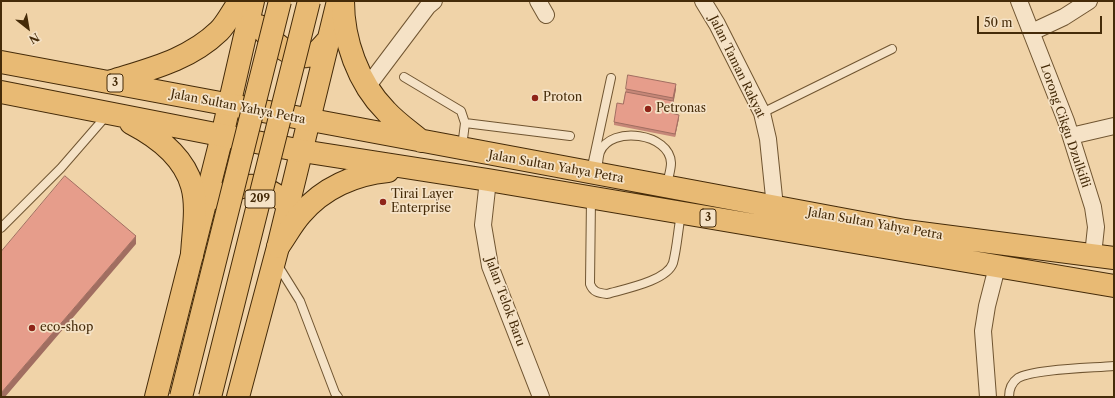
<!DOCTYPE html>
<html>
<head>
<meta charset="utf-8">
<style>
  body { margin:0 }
  #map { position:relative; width:1115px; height:398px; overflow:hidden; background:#f0d3a8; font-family:"Libre Caslon Text",serif }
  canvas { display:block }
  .frame { position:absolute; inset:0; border:2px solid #452b09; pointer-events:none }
  .north { position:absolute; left:8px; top:8px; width:40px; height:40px; -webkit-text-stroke:3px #f5e2c6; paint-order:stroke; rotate:149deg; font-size:11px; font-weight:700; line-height:16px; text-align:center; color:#452b09 }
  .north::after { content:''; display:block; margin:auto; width:14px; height:18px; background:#452b09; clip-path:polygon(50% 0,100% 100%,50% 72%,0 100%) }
  .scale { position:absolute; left:977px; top:16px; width:125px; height:18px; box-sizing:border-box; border:2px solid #452b09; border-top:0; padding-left:5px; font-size:12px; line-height:14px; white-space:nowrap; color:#452b09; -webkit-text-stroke:3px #f5e2c6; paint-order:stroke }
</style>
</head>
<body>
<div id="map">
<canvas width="1115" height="398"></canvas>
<div class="frame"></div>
<div class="north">N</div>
<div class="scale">50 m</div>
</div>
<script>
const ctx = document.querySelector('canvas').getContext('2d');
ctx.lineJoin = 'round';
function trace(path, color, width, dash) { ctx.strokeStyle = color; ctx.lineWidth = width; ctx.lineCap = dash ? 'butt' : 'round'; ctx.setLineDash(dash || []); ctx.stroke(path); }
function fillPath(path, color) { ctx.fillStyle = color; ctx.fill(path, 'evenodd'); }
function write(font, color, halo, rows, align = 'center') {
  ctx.font = font + ' "Libre Caslon Text",serif'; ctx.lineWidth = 3.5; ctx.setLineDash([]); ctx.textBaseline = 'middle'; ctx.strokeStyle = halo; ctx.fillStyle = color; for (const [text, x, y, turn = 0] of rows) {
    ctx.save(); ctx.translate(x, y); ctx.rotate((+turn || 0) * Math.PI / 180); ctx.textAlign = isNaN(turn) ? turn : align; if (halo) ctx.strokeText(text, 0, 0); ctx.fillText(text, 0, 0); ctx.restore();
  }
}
const lane = new Path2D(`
  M 404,77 L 461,111 L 465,123 L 462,147
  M 762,113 L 892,49
  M 465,123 L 570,136
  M 591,171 L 611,78
  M 597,173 C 598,166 598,158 600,152 C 611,125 670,133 671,163 C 671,170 668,178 667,185
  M 591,198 L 590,284 C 593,292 598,293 607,294 C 624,289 667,281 673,263 C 677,248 678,230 681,214
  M 1,228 L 61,168 L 107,115
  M 277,264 L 300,301 L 335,393 L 338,397
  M 1009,397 C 1009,389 1011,383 1018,378 C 1033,369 1093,368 1114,366`);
const street = new Path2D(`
  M 538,1 L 546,15
  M 703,1 L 717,24 L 762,113 L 768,139 L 775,207
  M 1019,1 L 1066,121 L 1093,207 L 1096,227 L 1093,255
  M 1032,32 L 1064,17 L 1089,1
  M 367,87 L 428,6 L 434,1
  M 1071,136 L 1114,126
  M 488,180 L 483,225 L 490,266 L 541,397
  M 988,397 L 983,331 L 987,306 L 997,267`);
const primary = new Path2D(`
  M 259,26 C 270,39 288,58 307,56 C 316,56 323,45 329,39
  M 218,198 C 248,179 262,183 288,204
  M 156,397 L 222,136 L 253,1
  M 238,397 L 278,247 L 338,1`);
const highway = new Path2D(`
  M 343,1 C 343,40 358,83 386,111 C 396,122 409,131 421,141
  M 1,62 L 905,231 L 1114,258
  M 112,81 C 150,69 189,60 219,31 C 227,23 233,10 240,1
  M 1,92 L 302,151 L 488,180 L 1114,286
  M 131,123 C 156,136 184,157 192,186 C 198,207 193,233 192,255
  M 278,247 C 286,236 292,224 301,214 C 323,188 355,174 388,171`);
const primaryBridge = new Path2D(`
  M 181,397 L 280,1
  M 210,397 L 309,1`);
const wall = new Path2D(`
  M 626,89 L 676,89 L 671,113 L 679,118 L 675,137 L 614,125 L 614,122 L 623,104 Z`);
const shadedWall = new Path2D(`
  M 676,84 L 676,89 L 671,116 L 673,98 Z
  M 679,115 L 679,118 L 675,137 L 675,134 Z
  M 136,236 L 136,244 L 5,397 L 1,397 L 1,393 Z`);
const building = new Path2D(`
  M 628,75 L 676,84 L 673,98 L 626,89 Z
  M 626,92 L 673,101 L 671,113 L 679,115 L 675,134 L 614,122 L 617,103 L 623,104 Z
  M 65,176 L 136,236 L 1,393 L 1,252 Z`);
const markers = [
  [535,98,4,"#8f2418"],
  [648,109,4,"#8f2418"],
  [383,202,4,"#8f2418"],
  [32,328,4,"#8f2418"]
];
const shields = [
  [115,83,16],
  [260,199,30],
  [708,218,16]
];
const shieldNames = [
  ["3",115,83],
  ["209",260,199],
  ["3",708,218]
];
const streetNames = [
  ["Jalan Taman Rakyat",737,67,64],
  ["Jalan Sultan Yahya Petra",238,107,11],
  ["Lorong Cikgu Dzulkifli",1065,126,71],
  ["Jalan Sultan Yahya Petra",556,167,10],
  ["Jalan Sultan Yahya Petra",875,224,10],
  ["Jalan Telok Baru",505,302,70]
];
const poiNames = [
  ["Proton",543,98],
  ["Petronas",656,109],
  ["Tirai Layer",391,195],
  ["Enterprise",391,209],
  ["eco-shop",40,328]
];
trace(lane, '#705531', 10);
trace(street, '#705531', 18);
trace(primary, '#452b09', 24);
trace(highway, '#452b09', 24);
trace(lane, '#f5e2c6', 8);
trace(street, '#f5e2c6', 16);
trace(primary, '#e8ba74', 22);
trace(highway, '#e8ba74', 22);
trace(primaryBridge, '#452b09', 24, []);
trace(primaryBridge, '#e8ba74', 22);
fillPath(wall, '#c68778');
fillPath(shadedWall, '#a16e61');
fillPath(building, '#e69d8b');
trace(building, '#a16e61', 1);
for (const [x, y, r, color] of markers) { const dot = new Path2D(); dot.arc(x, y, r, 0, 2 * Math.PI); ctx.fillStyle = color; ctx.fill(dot); trace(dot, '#f5e2c6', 1.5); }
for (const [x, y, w] of shields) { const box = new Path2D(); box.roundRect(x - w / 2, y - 9, w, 18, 3); ctx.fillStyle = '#f5e2c6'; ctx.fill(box); trace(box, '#452b09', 1); }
write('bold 11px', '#452b09', null, shieldNames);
write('12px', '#452b09', '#f5e2c6', streetNames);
write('12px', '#452b09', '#f5e2c6', poiNames, 'left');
</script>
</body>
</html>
